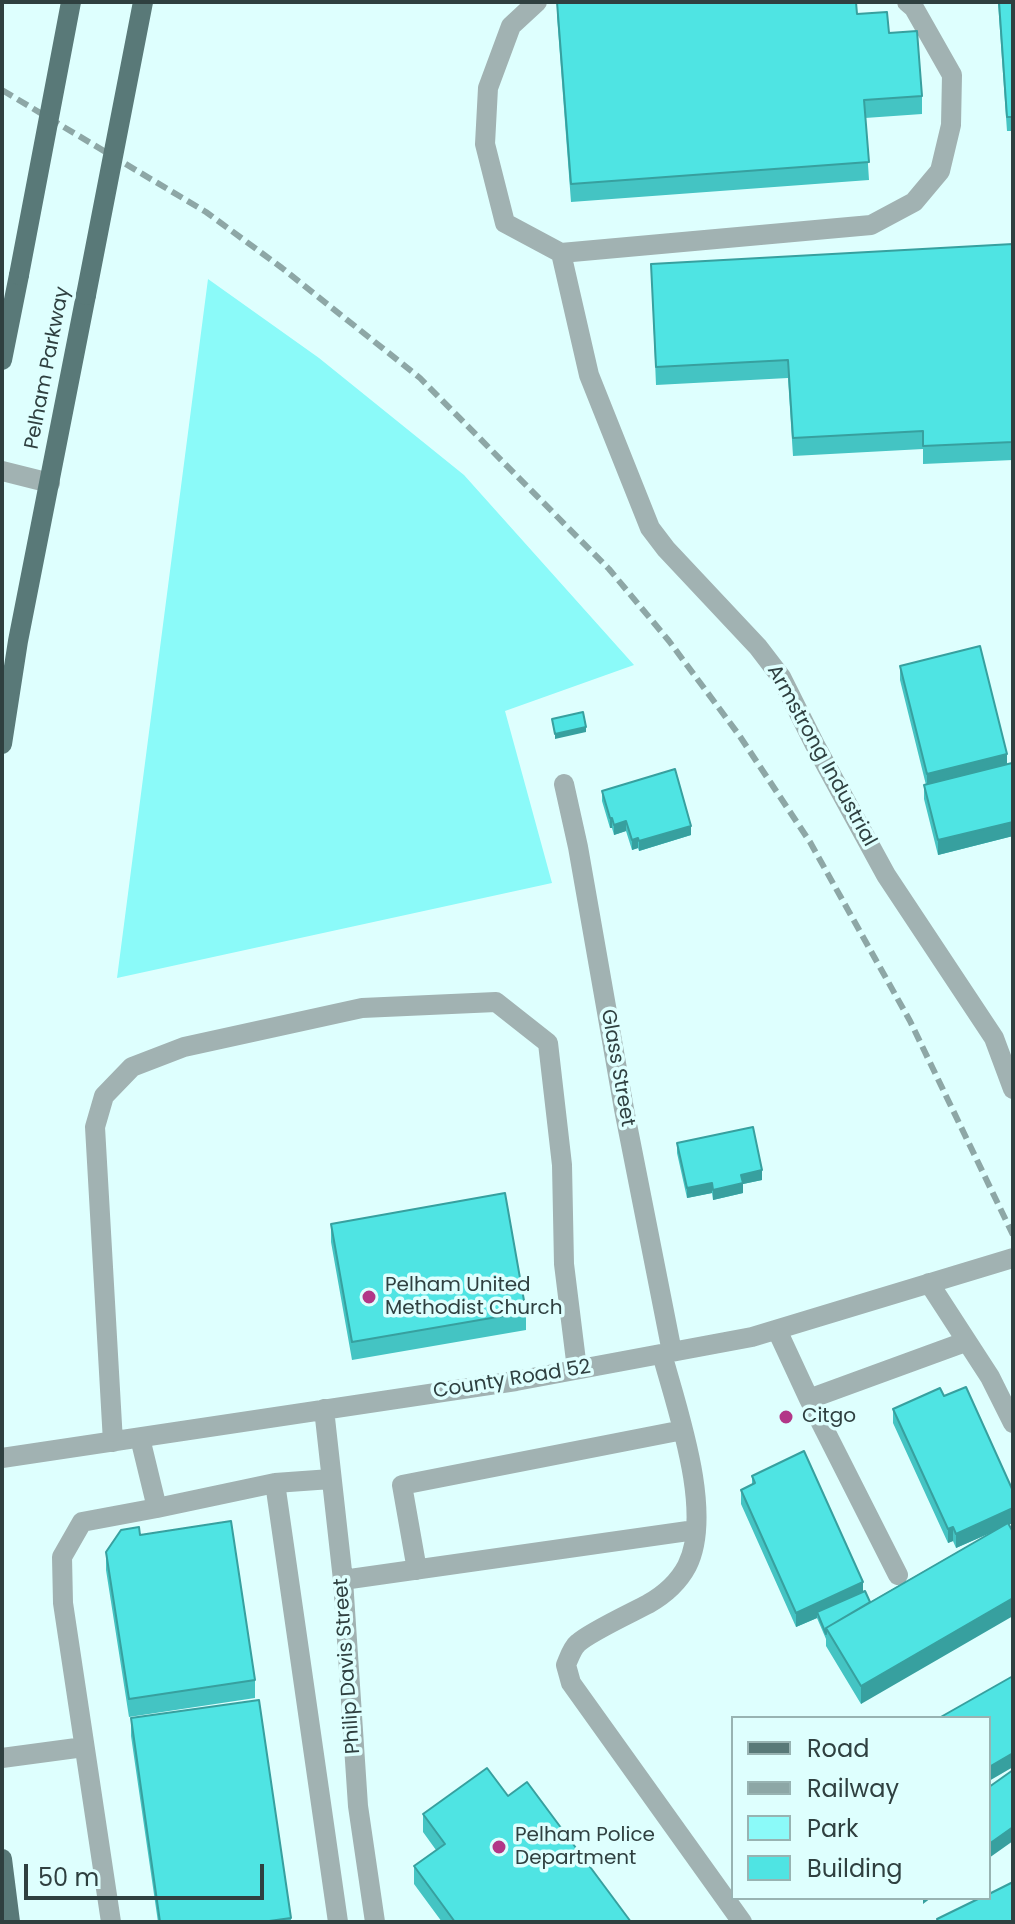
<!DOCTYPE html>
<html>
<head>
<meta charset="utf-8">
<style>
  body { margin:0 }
  #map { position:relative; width:1015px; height:1924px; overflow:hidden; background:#defffe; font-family:Poppins,sans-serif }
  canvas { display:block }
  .frame { position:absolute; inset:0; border:4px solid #2f4040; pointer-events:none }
  .legend { position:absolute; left:731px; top:1716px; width:260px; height:184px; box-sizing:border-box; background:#defffe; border:2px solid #98b3b2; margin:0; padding:10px 14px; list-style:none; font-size:24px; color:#2f4040 }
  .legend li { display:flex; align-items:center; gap:16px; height:40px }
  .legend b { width:40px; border:2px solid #98b3b2 }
  .scale { position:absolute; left:24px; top:1864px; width:240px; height:36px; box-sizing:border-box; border:4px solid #2f4040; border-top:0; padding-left:10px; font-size:24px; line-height:28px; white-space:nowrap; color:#2f4040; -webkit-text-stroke:6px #defffe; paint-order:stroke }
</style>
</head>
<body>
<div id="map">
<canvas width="1015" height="1924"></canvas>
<div class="frame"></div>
<ul class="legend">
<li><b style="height:10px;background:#597978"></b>Road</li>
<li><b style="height:10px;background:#8da7a6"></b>Railway</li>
<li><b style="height:22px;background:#8bfaf9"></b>Park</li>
<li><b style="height:22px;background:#4fe4e3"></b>Building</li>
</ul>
<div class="scale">50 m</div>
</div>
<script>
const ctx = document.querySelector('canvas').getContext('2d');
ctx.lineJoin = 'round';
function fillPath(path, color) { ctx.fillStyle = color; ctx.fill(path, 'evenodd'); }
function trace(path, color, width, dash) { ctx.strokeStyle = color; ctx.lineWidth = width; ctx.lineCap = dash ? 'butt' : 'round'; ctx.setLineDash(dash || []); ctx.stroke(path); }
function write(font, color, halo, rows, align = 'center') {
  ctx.font = font + ' Poppins,sans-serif'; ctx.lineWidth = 7; ctx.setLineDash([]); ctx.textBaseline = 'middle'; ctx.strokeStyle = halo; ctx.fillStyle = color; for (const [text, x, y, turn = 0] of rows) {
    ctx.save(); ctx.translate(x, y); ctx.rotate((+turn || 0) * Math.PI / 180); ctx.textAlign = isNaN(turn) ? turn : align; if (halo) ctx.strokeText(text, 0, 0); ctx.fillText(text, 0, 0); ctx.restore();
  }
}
const green = new Path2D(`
  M 208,279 L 319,358 L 464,475 L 634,665 L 505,711 L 552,883 L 117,978 Z`);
const minor = new Path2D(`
  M 537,2 L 511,26 L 488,88 L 485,144 L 505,223 L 561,253 L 871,225 L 914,202 L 940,171 L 951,125 L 952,75 L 914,8 L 907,2
  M 561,253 L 589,375 L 650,528 L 666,549 L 758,647 L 781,677 L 815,745 L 886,875 L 994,1038 L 1013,1089
  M 2,471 L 50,483
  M 564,784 L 578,847 L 624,1109 L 672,1352
  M 929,1283 L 990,1377 L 1013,1423
  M 777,1330 L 809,1399
  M 662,1354 C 677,1409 714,1513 687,1566 C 678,1583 664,1595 648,1604 C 631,1613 590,1632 578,1643 C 572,1648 569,1658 566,1665 L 571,1683 L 742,1922
  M 324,1409 L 343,1580 L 358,1806 L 375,1922
  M 113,1442 L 95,1127 L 104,1096 L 132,1067 L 184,1047 L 362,1008 L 496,1002 L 548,1043 L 562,1165 L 564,1264 L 577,1369
  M 2,1458 L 516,1381 L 752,1337 L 1013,1258
  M 275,1483 L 331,1479
  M 157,1508 L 275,1483 L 338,1922
  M 417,1570 L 402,1485 L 683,1430
  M 898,1575 L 809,1399 L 965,1342
  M 343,1580 L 695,1530
  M 2,1758 L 84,1747
  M 111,1922 L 63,1603 L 62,1557 L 82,1522 L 157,1508 L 140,1438`);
const major = new Path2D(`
  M 2,360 L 19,275
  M 2,744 L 18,641 L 86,295
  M 2,1859 L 10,1922`);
const rail = new Path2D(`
  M 2,90 L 206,212 L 282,268 L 420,378 L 609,569 L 669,641 L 739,735 L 810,842 L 910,1021 L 1013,1235`);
const majorBridge = new Path2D(`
  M 19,275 L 71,2
  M 86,295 L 143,2`);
const wall = new Path2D(`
  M 557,2 L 857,14 L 889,33 L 922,96 L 922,114 L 865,118 L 869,180 L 571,202 L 557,16 Z
  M 998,2 L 1013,2 L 1013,131 L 1007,131 Z
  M 1013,244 L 1013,460 L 923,464 L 923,449 L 793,456 L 788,378 L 656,385 L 651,264 Z
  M 900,666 L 1007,765 L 1013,765 L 1013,836 L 938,855 L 924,799 L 924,785 L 926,785 L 900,680 Z
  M 602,791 L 691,835 L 639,851 L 638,848 L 632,850 L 626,831 L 614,835 L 612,828 L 610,828 L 602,801 Z
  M 677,1143 L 762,1180 L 743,1184 L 743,1193 L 713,1200 L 712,1193 L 687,1198 L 677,1153 Z
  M 331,1224 L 526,1312 L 526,1330 L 352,1360 L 331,1242 Z
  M 893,1409 L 1009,1525 L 861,1704 L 826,1646 L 826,1639 L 817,1618 L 796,1627 L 741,1504 L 741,1490 L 752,1485 L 752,1476 L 863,1591 L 870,1602 L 992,1532 L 956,1548 L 953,1541 L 948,1543 L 893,1423 Z
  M 106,1552 L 255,1680 L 255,1698 L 129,1717 L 106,1570 Z
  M 131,1718 L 291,1918 L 291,1922 L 158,1922 L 131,1736 Z
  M 508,1796 L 631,1922 L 442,1922 L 414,1884 L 414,1866 L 436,1850 L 423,1832 L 423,1814 Z`);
const shadedWall = new Path2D(`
  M 586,727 L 586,732 L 555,739 L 555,734 Z
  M 1007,754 L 1007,768 L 927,788 L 927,774 Z
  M 610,818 L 612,818 L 612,828 L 610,828 Z
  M 626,821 L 626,831 L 614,835 L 614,825 Z
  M 1013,822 L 1013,836 L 938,855 L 938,840 Z
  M 691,826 L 691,835 L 639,851 L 639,841 Z
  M 638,838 L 638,848 L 632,850 L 632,840 Z
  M 762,1170 L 762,1180 L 743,1184 L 743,1193 L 713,1200 L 713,1190 L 741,1175 Z
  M 712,1183 L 712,1193 L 687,1198 L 687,1188 Z
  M 1013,1508 L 1013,1523 L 956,1548 L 956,1534 Z
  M 953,1527 L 953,1541 L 948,1543 L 948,1529 Z
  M 863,1582 L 863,1596 L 817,1612 L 817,1618 L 796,1627 L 796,1613 Z
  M 1013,1598 L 1013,1616 L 861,1704 L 861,1686 Z
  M 1013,1753 L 1013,1767 L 989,1781 L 989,1767 Z
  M 1013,1827 L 1013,1841 L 989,1858 L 989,1844 Z
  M 923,1898 L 931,1898 L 923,1904 Z`);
const building = new Path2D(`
  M 557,2 L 856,2 L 857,14 L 887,12 L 889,33 L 917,31 L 922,96 L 864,100 L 869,162 L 571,184 Z
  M 999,2 L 1013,2 L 1013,117 L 1007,117 Z
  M 1013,244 L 1013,442 L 923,446 L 923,431 L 793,438 L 788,360 L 656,367 L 651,264 Z
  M 980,646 L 1007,754 L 927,774 L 900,666 Z
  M 583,712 L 586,727 L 555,734 L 552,719 Z
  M 1012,763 L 1013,822 L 938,840 L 924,785 Z
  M 675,769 L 691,826 L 639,841 L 638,838 L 632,840 L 626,821 L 614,825 L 612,818 L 610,818 L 602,791 Z
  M 753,1127 L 762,1170 L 741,1175 L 743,1183 L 713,1190 L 712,1183 L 687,1188 L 677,1143 Z
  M 505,1193 L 526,1312 L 352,1342 L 331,1224 Z
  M 966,1387 L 1013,1491 L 1013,1508 L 956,1534 L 953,1527 L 948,1529 L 893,1409 L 940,1388 L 944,1396 Z
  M 804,1451 L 863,1582 L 796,1613 L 741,1490 L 755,1483 L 752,1476 Z
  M 231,1521 L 255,1680 L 129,1699 L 106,1552 L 121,1530 L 139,1527 L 140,1535 Z
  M 1008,1523 L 1013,1532 L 1013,1598 L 861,1686 L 826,1628 Z
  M 865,1591 L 870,1602 L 826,1628 L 826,1634 L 817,1612 Z
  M 1013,1676 L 1013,1753 L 989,1767 L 989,1718 L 939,1718 Z
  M 259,1700 L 291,1918 L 262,1922 L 160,1922 L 131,1718 Z
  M 487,1768 L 508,1796 L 527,1782 L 631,1922 L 455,1922 L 414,1866 L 445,1844 L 423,1814 Z
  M 1013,1770 L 1013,1827 L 989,1844 L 989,1787 Z
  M 1013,1882 L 1013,1922 L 938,1922 L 937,1919 L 980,1898 L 989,1898 L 989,1894 Z`);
const markers = [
  [369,1297,8,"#b23788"],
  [786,1417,8,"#b23788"],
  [499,1847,8,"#b23788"]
];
const streetNames = [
  ["Pelham Parkway",48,368,-79],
  ["Armstrong Industrial",821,756,61],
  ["Glass Street",617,1068,80],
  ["County Road 52",512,1380,-9],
  ["Philip Davis Street",348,1666,-94]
];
const poiNames = [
  ["Pelham United",385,1286],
  ["Methodist Church",385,1309],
  ["Citgo",802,1417],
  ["Pelham Police",515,1836],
  ["Department",515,1859]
];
fillPath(green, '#8bfaf9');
trace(minor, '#a1b2b2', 20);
trace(major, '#597978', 20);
trace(rail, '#8da7a6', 6, [12, 6]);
trace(majorBridge, '#597978', 20);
fillPath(wall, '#44c4c3');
fillPath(shadedWall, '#37a09f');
fillPath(building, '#4fe4e3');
trace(building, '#37a09f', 2);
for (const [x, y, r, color] of markers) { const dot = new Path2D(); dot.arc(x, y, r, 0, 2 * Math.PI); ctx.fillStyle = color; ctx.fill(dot); trace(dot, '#defffe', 3); }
write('20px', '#2f4040', '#defffe', streetNames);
write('20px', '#2f4040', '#defffe', poiNames, 'left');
</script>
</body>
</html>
